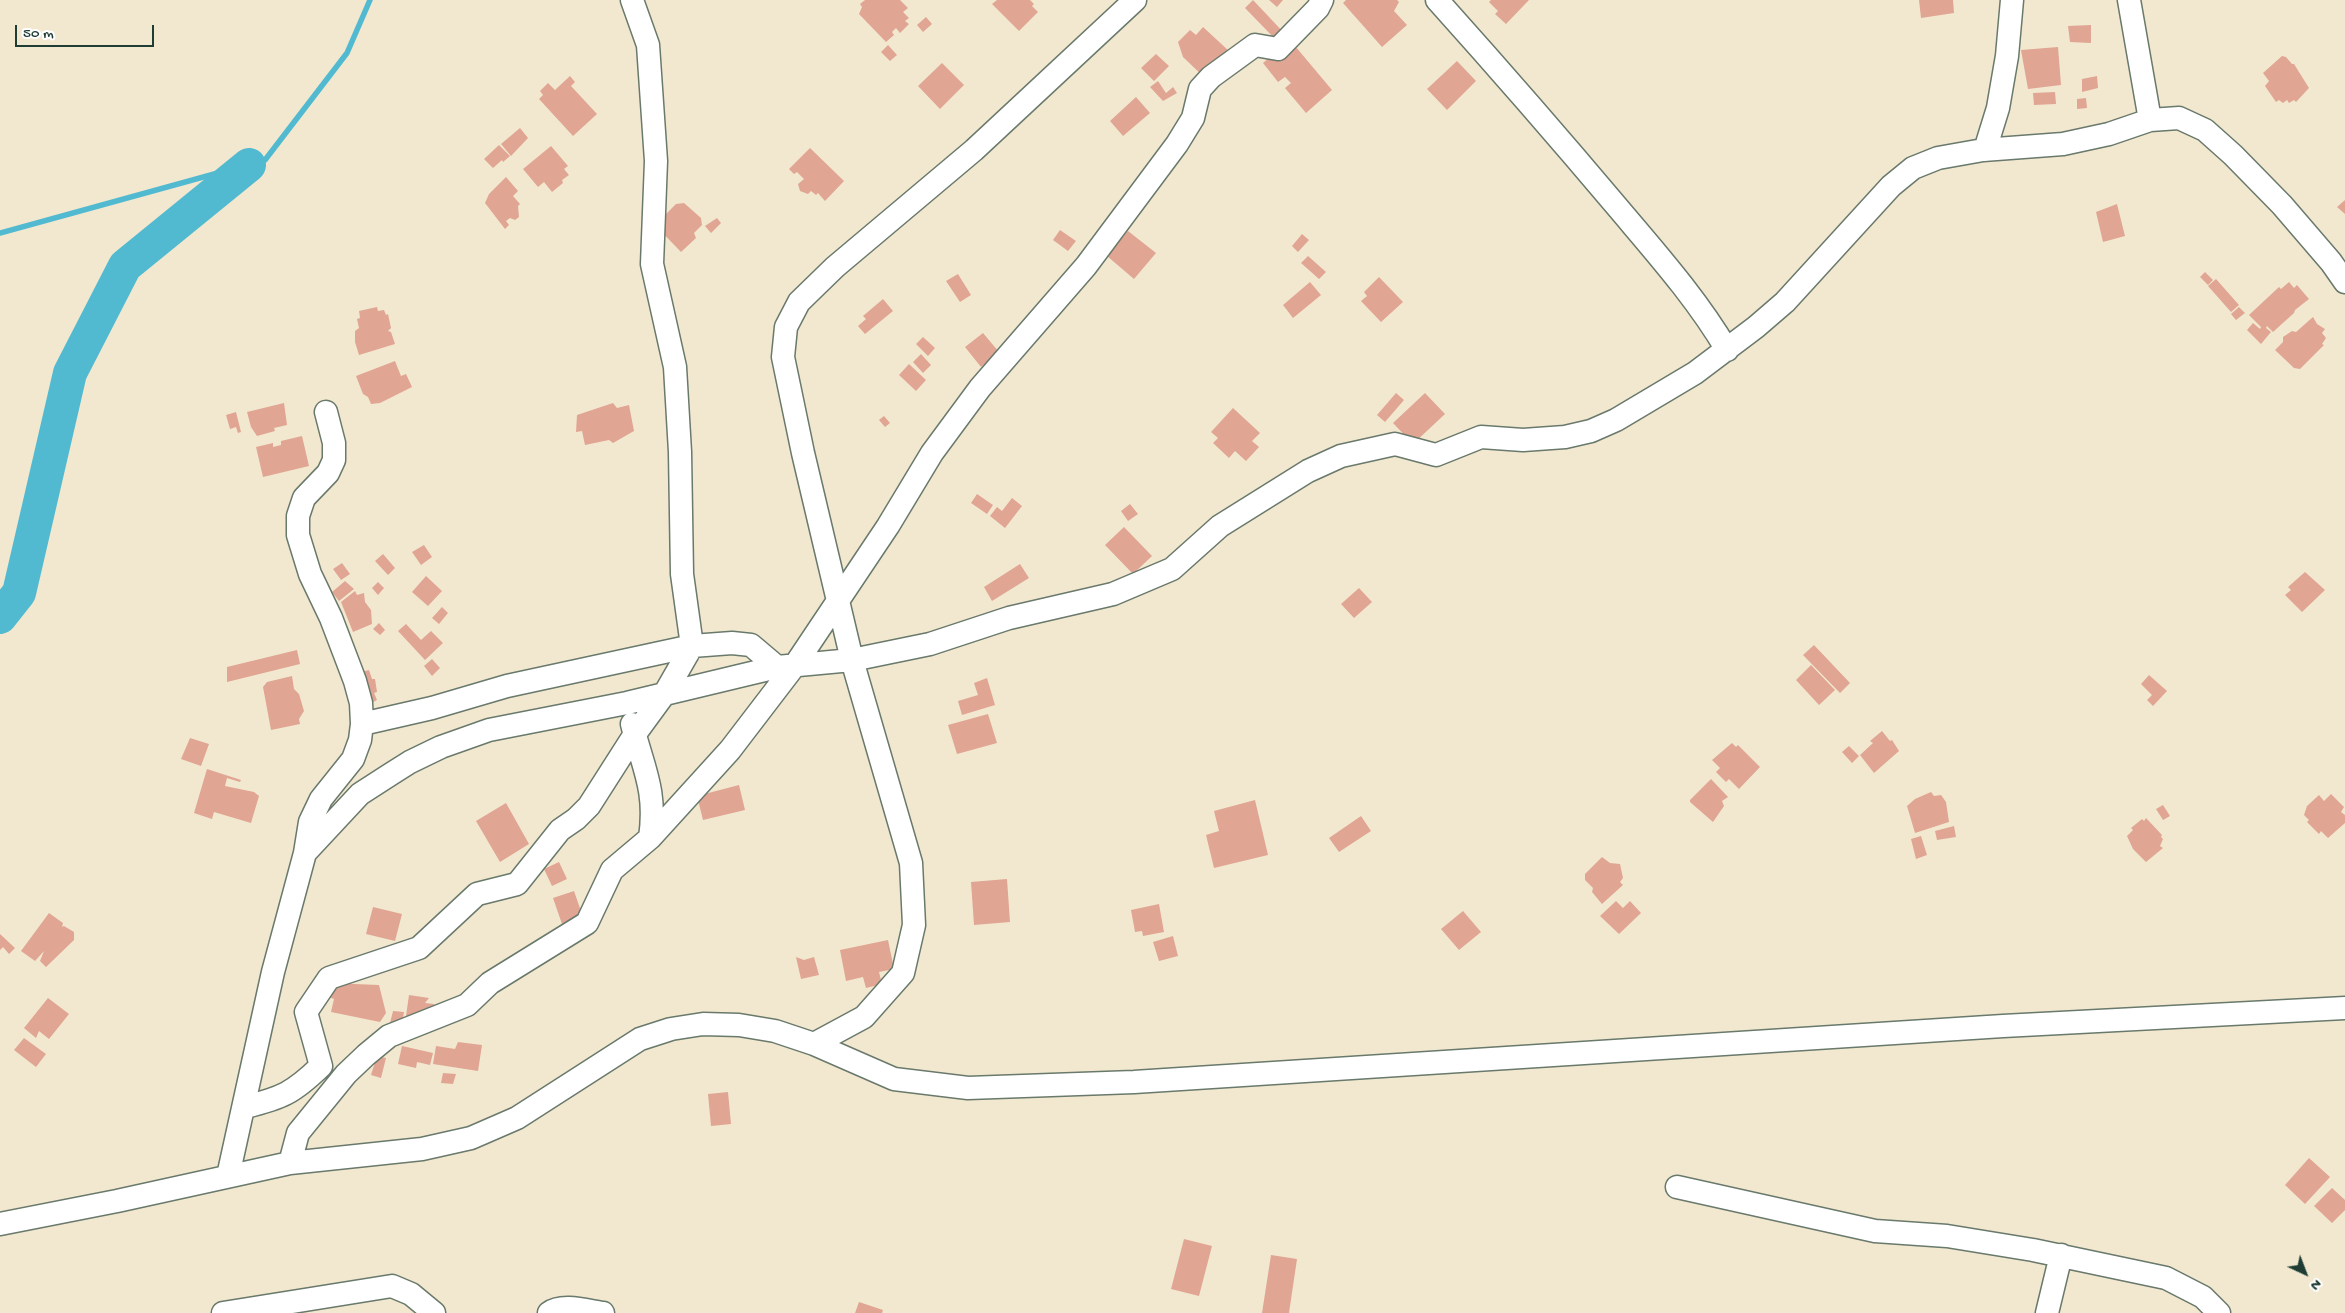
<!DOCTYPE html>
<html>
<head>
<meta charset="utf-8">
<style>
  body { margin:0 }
  #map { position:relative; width:2345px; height:1313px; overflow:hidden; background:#f2e8d0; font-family:"Gochi Hand",sans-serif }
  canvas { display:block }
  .north { position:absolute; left:2280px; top:1248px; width:50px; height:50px; -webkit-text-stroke:4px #fff; paint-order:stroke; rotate:137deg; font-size:14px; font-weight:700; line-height:20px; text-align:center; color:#1f3d34 }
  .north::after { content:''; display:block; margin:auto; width:18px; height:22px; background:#1f3d34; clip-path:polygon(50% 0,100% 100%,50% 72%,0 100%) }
  .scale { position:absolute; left:15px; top:25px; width:139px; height:22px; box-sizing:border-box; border:2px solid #1f3d34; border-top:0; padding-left:6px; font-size:15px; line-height:18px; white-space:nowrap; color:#1f3d34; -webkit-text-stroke:4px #fff; paint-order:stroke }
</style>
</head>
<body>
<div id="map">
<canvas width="2345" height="1313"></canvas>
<div class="north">N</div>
<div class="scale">50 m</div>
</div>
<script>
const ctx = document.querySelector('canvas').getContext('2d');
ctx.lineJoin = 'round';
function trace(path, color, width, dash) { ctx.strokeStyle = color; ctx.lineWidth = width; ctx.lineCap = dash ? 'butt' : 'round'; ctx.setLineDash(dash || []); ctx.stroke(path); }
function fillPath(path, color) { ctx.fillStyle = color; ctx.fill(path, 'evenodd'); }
const stream = new Path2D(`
  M 0,233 L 265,160 L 347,53 L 370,0`);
const river = new Path2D(`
  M 0,617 L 19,593 L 70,373 L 125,266 L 249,165`);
const building = new Path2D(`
  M 865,0 L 900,0 L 908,8 L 903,12 L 909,18 L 905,21 L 909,24 L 900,33 L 896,28 L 892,32 L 894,35 L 886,42 L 859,14 L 862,7 L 860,4 Z
  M 997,0 L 1030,0 L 1034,4 L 1032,6 L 1038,12 L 1019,31 L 992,4 Z
  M 1253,0 L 1286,35 L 1278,42 L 1245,8 Z
  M 1269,0 L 1283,0 L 1277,7 Z
  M 1346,0 L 1397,0 L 1399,2 L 1394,11 L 1407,25 L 1382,47 L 1343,3 Z
  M 1491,0 L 1529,0 L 1506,24 L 1495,14 L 1498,11 L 1489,2 Z
  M 1919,0 L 1953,0 L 1954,13 L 1921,18 Z
  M 926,17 L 932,24 L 923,32 L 917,25 Z
  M 2091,25 L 2091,43 L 2070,42 L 2068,26 Z
  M 1203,27 L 1229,51 L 1205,78 L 1183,57 L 1178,42 L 1190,30 L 1196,35 Z
  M 1290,40 L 1332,90 L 1306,113 L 1285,88 L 1291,83 L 1285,77 L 1278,82 L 1263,63 Z
  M 888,45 L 897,55 L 890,61 L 881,52 Z
  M 2058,47 L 2061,85 L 2028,89 L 2021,50 Z
  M 1156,54 L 1169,66 L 1154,81 L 1141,68 Z
  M 2282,56 L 2286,57 L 2292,64 L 2294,64 L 2309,88 L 2296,102 L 2294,100 L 2289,103 L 2287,100 L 2283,103 L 2279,100 L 2276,102 L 2265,86 L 2269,81 L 2263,73 Z
  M 1457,61 L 1476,81 L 1447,110 L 1427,89 Z
  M 942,63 L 964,85 L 940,109 L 918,86 Z
  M 570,76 L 575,82 L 571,86 L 597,114 L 573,136 L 539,99 L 543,95 L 540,91 L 548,83 L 555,90 Z
  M 2097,76 L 2098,88 L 2082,92 L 2082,79 Z
  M 1158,81 L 1166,93 L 1173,87 L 1177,93 L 1163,101 L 1150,87 Z
  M 2055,92 L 2056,104 L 2034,105 L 2033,93 Z
  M 1136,97 L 1150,113 L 1123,136 L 1110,121 Z
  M 2086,98 L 2087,108 L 2077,109 L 2077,99 Z
  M 520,128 L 528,138 L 511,156 L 501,144 Z
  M 499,145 L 510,156 L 503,162 L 502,160 L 493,168 L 484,159 Z
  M 551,146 L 568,166 L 564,169 L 569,175 L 562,180 L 563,183 L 552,192 L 544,182 L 538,187 L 523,169 Z
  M 810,148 L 844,181 L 825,201 L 818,193 L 816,195 L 811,191 L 808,194 L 800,191 L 798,184 L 804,179 L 797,172 L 794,174 L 789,169 Z
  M 506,177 L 518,191 L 513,196 L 520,204 L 518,206 L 519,217 L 515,220 L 510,218 L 506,221 L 509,225 L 505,229 L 485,203 L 489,194 Z
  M 2345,200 L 2345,214 L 2337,207 Z
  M 684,203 L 701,218 L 702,225 L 694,233 L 696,238 L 681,252 L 655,225 L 676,204 Z
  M 2117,204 L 2125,236 L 2103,242 L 2096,212 Z
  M 717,218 L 721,223 L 711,233 L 705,226 Z
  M 1060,230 L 1076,241 L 1068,251 L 1053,240 Z
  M 1128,231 L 1156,253 L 1134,279 L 1107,256 Z
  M 1302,234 L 1309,240 L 1298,252 L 1292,246 Z
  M 1308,256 L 1326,272 L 1319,279 L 1301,263 Z
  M 2205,272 L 2213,280 L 2208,285 L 2200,277 Z
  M 958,274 L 971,295 L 960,302 L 946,281 Z
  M 1379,277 L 1403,302 L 1381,322 L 1361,301 L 1367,296 L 1364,292 Z
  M 2216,279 L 2239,305 L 2231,312 L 2208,286 Z
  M 1310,282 L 1321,295 L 1293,318 L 1283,305 Z
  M 2289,282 L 2294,288 L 2297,285 L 2309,299 L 2295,310 L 2294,313 L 2273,332 L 2267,326 L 2266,328 L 2271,332 L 2261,344 L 2247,330 L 2253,323 L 2260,329 L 2261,327 L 2249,315 L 2279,287 L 2281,289 Z
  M 883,299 L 893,311 L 865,334 L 858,326 L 866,319 L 863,316 Z
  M 377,307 L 378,311 L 384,310 L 386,315 L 388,314 L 391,328 L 388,331 L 391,332 L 395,344 L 359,355 L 355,342 L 355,331 L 359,328 L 357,319 L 360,318 L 359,311 Z
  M 2239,307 L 2245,313 L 2236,320 L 2231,314 Z
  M 2313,317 L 2317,324 L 2325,329 L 2322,333 L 2326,338 L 2322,344 L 2324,345 L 2300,369 L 2294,368 L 2275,350 L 2283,342 L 2283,337 L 2292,331 L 2296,332 Z
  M 983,333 L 999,352 L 981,367 L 965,347 Z
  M 923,337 L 935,348 L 928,356 L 916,344 Z
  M 921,354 L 931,365 L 923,373 L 913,362 Z
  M 395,361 L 401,376 L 406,374 L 412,387 L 380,403 L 371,404 L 368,397 L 363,394 L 356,376 Z
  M 909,364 L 926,380 L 916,391 L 899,375 Z
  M 1396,393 L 1404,400 L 1385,422 L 1377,415 Z
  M 1425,393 L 1445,414 L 1413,444 L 1393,423 Z
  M 284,403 L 287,425 L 274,428 L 275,431 L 257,436 L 251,427 L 247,412 Z
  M 613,403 L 617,408 L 629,405 L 634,431 L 613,443 L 609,440 L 585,445 L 582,431 L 576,432 L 577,415 Z
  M 1233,408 L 1260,433 L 1252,441 L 1259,447 L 1246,461 L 1235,451 L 1229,458 L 1213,443 L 1218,438 L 1211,432 Z
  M 236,412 L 241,432 L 238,433 L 236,427 L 230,429 L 226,415 Z
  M 884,416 L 890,423 L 885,427 L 879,420 Z
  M 302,436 L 309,466 L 263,477 L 256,447 L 273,443 L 273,447 L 281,445 L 281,441 Z
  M 977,494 L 993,505 L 987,514 L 971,503 Z
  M 1012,498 L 1022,506 L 1005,528 L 990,516 L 997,507 L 1002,511 Z
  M 1130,504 L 1138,514 L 1128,521 L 1121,511 Z
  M 1124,527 L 1152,556 L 1133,574 L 1105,545 Z
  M 424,545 L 432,557 L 421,565 L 412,552 Z
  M 383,554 L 395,568 L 388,575 L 375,561 Z
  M 342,563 L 350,574 L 341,580 L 333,569 Z
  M 1020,564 L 1029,578 L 992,601 L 984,587 Z
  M 2305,572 L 2325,590 L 2302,612 L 2285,595 L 2291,590 L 2288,587 Z
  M 426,576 L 442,591 L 428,606 L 412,592 Z
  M 345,581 L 354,589 L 339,601 L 332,592 Z
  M 378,582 L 384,588 L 378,595 L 372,588 Z
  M 1359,588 L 1372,602 L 1354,618 L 1341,604 Z
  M 355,591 L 357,595 L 364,593 L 365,602 L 371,610 L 372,624 L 353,632 L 341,602 Z
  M 442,607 L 448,613 L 439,624 L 432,618 Z
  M 379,623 L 385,630 L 380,635 L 373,629 Z
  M 406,624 L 421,640 L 431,631 L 443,643 L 425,660 L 398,631 Z
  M 1814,645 L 1850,683 L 1840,693 L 1803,655 Z
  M 297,650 L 300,664 L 227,682 L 227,667 Z
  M 432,659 L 440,668 L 432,676 L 424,666 Z
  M 1811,665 L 1835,690 L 1819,705 L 1796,680 Z
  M 369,670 L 372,679 L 375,679 L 377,692 L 374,693 L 377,700 L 366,706 L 357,673 Z
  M 2149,675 L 2167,691 L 2153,706 L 2147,700 L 2152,695 L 2141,684 Z
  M 292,676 L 294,689 L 299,694 L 304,711 L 299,719 L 300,724 L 271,730 L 263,687 L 267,682 Z
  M 987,678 L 995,705 L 962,715 L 958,701 L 978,695 L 974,683 Z
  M 988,714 L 997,743 L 957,754 L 948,725 Z
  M 1882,731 L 1890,741 L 1892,740 L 1899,751 L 1874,773 L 1860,755 L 1873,743 L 1870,741 Z
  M 190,738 L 209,744 L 201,766 L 181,759 Z
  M 1732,743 L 1736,747 L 1738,745 L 1760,767 L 1739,789 L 1729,779 L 1726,782 L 1716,772 L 1720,768 L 1712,760 Z
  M 1849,746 L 1859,756 L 1852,763 L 1842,752 Z
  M 207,769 L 241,780 L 240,782 L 227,778 L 225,786 L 254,792 L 259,796 L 251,823 L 214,812 L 212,819 L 194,813 Z
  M 1711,779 L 1728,797 L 1722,801 L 1724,806 L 1713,822 L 1690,802 L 1690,800 Z
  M 739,785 L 745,810 L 703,820 L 697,796 Z
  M 1931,792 L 1934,796 L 1941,795 L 1946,802 L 1949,822 L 1915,833 L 1907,806 L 1915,799 Z
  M 2331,794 L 2344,807 L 2341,812 L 2345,815 L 2345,823 L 2328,838 L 2321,831 L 2319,834 L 2307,822 L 2309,820 L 2304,815 L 2307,806 L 2319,795 L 2324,801 Z
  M 1255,800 L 1268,855 L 1214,868 L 1206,835 L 1219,831 L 1214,811 Z
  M 506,803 L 529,844 L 500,862 L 476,821 Z
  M 2163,805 L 2170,816 L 2163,820 L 2156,809 Z
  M 1361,816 L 1371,831 L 1339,852 L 1329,838 Z
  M 2146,818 L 2162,835 L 2161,837 L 2163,839 L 2160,846 L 2163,848 L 2146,862 L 2133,849 L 2127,836 L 2133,830 L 2131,828 L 2142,819 L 2144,821 Z
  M 1954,826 L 1956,837 L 1937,840 L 1935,831 Z
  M 1921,836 L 1927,855 L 1916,859 L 1911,839 Z
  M 1602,857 L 1610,863 L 1620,864 L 1623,878 L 1620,882 L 1623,885 L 1602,904 L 1592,892 L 1593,888 L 1585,880 L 1585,874 Z
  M 559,862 L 567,879 L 552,886 L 544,869 Z
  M 1007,879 L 1010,922 L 974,925 L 971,882 Z
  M 574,891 L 583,917 L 562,924 L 553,898 Z
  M 1616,901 L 1623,908 L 1630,901 L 1641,913 L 1619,934 L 1600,916 Z
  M 1159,904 L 1164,932 L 1143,936 L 1142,931 L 1135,932 L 1131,910 Z
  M 373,907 L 402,914 L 395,941 L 366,934 Z
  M 1463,911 L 1481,932 L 1459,950 L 1441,929 Z
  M 49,913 L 63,923 L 62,927 L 64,926 L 74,932 L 74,940 L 46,967 L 40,961 L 44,951 L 35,961 L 21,951 Z
  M 0,934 L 15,948 L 9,954 L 3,947 L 0,950 Z
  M 1173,936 L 1178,956 L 1159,961 L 1153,942 Z
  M 888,940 L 894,969 L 879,972 L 882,984 L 866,988 L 863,977 L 846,981 L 840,950 Z
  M 796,957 L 804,960 L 814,957 L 819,975 L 801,979 Z
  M 330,983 L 379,985 L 386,1013 L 380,1022 L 331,1012 L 334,999 L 324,995 Z
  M 409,995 L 429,998 L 425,1003 L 434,1004 L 430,1026 L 405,1023 Z
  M 48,998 L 69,1014 L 49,1039 L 39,1031 L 36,1038 L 24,1028 Z
  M 393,1011 L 404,1012 L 401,1029 L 389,1027 Z
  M 24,1038 L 46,1054 L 36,1067 L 14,1050 Z
  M 458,1042 L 482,1045 L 478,1071 L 433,1064 L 436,1046 L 455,1049 Z
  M 402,1046 L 433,1053 L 430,1065 L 417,1062 L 416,1068 L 398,1064 Z
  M 377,1056 L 386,1058 L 381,1078 L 371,1075 Z
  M 443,1073 L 456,1074 L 453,1084 L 441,1083 Z
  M 728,1092 L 731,1124 L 711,1126 L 708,1094 Z
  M 2309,1158 L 2330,1177 L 2305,1204 L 2285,1185 Z
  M 2332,1188 L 2345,1200 L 2345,1210 L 2332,1223 L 2314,1206 Z
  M 1184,1239 L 1212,1246 L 1199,1296 L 1171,1289 Z
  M 1271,1255 L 1297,1259 L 1289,1313 L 1262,1313 Z
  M 859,1302 L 883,1310 L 882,1313 L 855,1313 Z`);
const street = new Path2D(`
  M 1437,0 C 1499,69 1559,138 1619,209 C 1657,254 1697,299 1727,350
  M 2129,0 L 2150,120
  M 1985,150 L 1998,108 L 2007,56 L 2012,0
  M 362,724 L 432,708 L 507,686 L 692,646 L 732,643 L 751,645 L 777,667
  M 632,724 C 643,768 657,790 650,838
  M 305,853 L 360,794 L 391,774 L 410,762 L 441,747 L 489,730 L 627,703 L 777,667 L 852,660 L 930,644 L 1009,618 L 1113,594 L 1172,569 L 1220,526 L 1308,471 L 1341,456 L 1395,444 L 1436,455 L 1481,437 L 1523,440 L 1565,437 L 1591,431 L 1616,420 L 1695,373 L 1756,327 L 1785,302 L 1891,186 L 1913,168 L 1938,158 L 1983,150 L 2063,144 L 2109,134 L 2150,120 L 2179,118 L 2205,130 L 2233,155 L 2282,205 L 2331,262 L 2345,282
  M 814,1044 L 864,1017 L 903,973 L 914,925 L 911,863 L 852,660 L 803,453 L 783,357 L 786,327 L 799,302 L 835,267 L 974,150 L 1135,0
  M 245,1107 C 282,1098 293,1093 321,1066 L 306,1012 L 329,978 L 419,948 L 477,894 L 517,884 L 560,830 L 576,819 L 589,806 L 635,734 L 665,693 L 692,646 L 682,574 L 680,452 L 675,367 L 652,264 L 656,161 L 648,45 L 632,0
  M 290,1163 L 298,1133 L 346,1074 L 366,1055 L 389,1036 L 467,1005 L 490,983 L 587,923 L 612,870 L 650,838 L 730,750 L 795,665 L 888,526 L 932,453 L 980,388 L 1086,266 L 1177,144 L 1193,118 L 1200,89 L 1211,77 L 1255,45 L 1278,49 L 1318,8 L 1322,0
  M 228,1176 L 273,972 L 305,853 L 310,822 L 321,799 L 353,759 L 360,740 L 362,724 L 361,703 L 355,681 L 331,618 L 310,574 L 298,535 L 298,516 L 304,498 L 328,473 L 334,460 L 334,443 L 326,412
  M 1677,1187 L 1875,1231 L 1947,1236 L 2033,1250 L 2166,1278 L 2203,1297 L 2219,1313
  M 0,1224 L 117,1201 L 290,1163 L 422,1149 L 471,1138 L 517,1118 L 640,1039 L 671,1029 L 703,1024 L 739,1025 L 775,1031 L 814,1044 L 894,1079 L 968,1088 L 1134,1082 L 2003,1026 L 2345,1008
  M 223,1313 L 392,1286 L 411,1294 L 434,1313
  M 549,1313 C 562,1303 588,1311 603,1313
  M 2047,1313 L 2061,1255`);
trace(stream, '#52bad0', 5.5);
trace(river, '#52bad0', 34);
fillPath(building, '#e0a593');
trace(street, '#69796b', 25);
trace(street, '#fff', 22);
</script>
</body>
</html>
